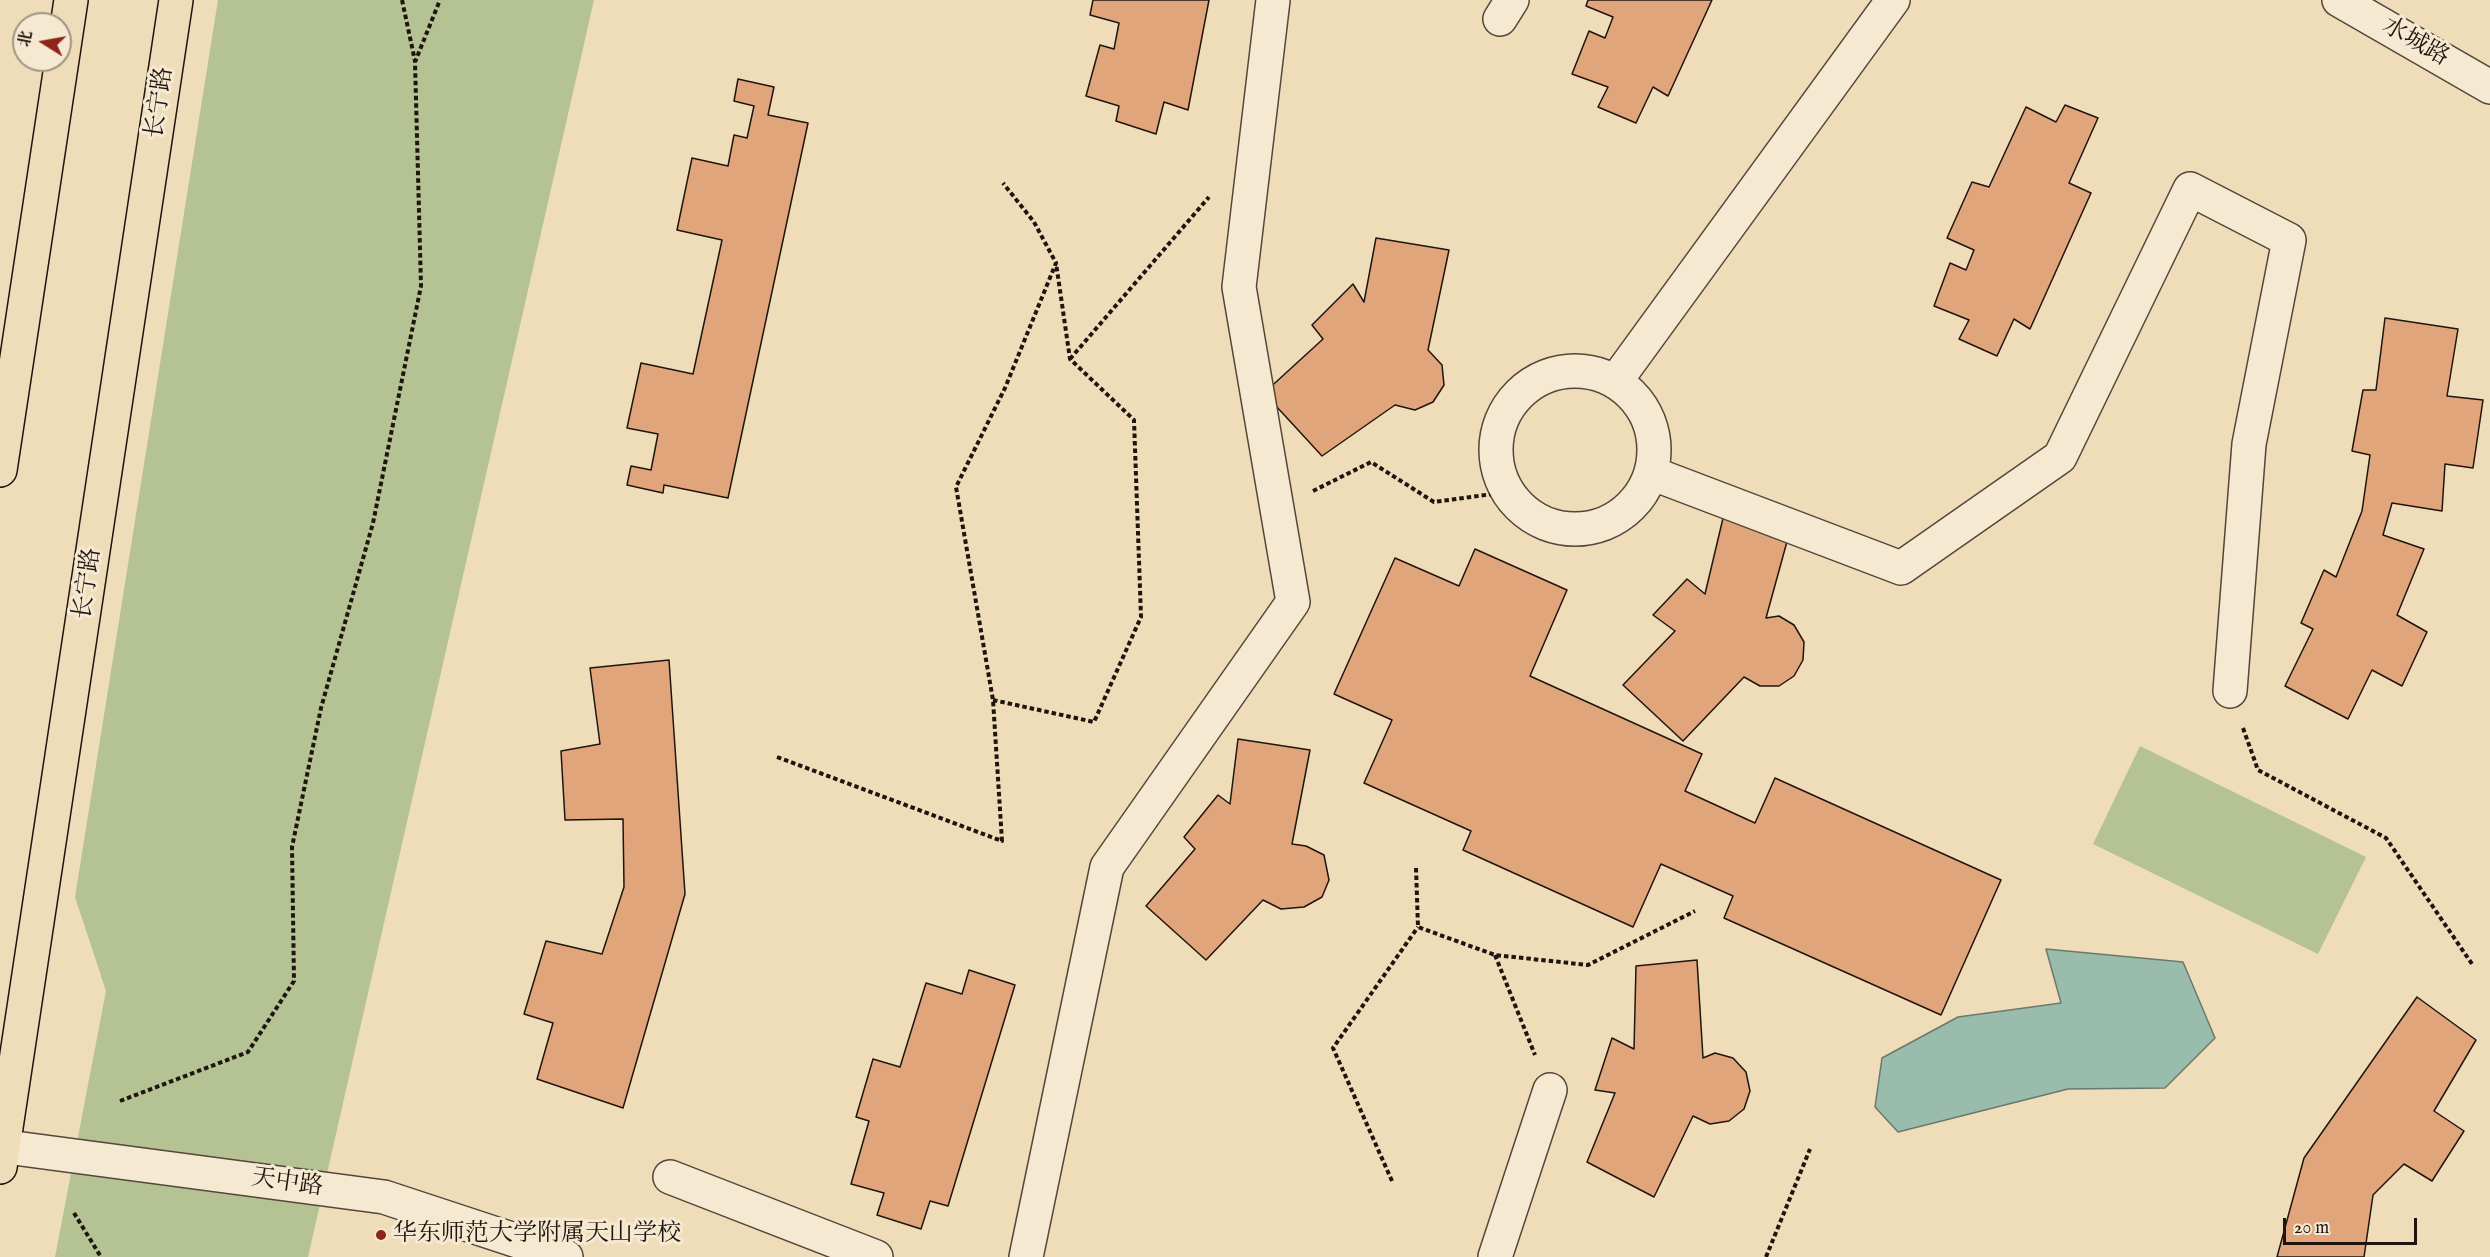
<!DOCTYPE html>
<html>
<head>
<meta charset="utf-8">
<style>
  body { margin:0 }
  #map { position:relative; width:2490px; height:1257px; overflow:hidden; background:#efddba; font-family:"IM FELL English","Noto Serif SC",serif }
  canvas { display:block }
  .north { position:absolute; left:12px; top:12px; width:60px; height:60px; box-sizing:border-box; background:#f5e9d2; border:2px solid #a09484; border-radius:50%; rotate:281deg; font-size:16px; font-weight:700; line-height:24px; text-align:center; color:#20140f }
  .north::after { content:''; display:block; margin:auto; width:21px; height:27px; background:#8f2418; clip-path:polygon(50% 0,100% 100%,50% 72%,0 100%) }
  .scale { position:absolute; left:2283px; top:1218px; width:134px; height:27px; box-sizing:border-box; border:3px solid #20140f; border-top:0; padding-left:8px; font-size:18px; line-height:21px; white-space:nowrap; color:#20140f; -webkit-text-stroke:4px #f5e9d2; paint-order:stroke }
</style>
</head>
<body>
<div id="map">
<canvas width="2490" height="1257"></canvas>
<div class="north">北</div>
<div class="scale">20 m</div>
</div>
<script>
const ctx = document.querySelector('canvas').getContext('2d');
ctx.lineJoin = 'round';
function fillPath(path, color) { ctx.fillStyle = color; ctx.fill(path, 'evenodd'); }
function trace(path, color, width, dash) { ctx.strokeStyle = color; ctx.lineWidth = width; ctx.lineCap = dash ? 'butt' : 'round'; ctx.setLineDash(dash || []); ctx.stroke(path); }
function write(font, color, halo, rows, align = 'center') {
  ctx.font = font + ' "IM FELL English","Noto Serif SC",serif'; ctx.lineWidth = 6; ctx.setLineDash([]); ctx.textBaseline = 'middle'; ctx.strokeStyle = halo; ctx.fillStyle = color; for (const [text, x, y, turn = 0] of rows) {
    ctx.save(); ctx.translate(x, y); ctx.rotate((+turn || 0) * Math.PI / 180); ctx.textAlign = isNaN(turn) ? turn : align; if (halo) ctx.strokeText(text, 0, 0); ctx.fillText(text, 0, 0); ctx.restore();
  }
}
const green = new Path2D(`
  M 218,0 L 594,0 L 308,1257 L 55,1257 L 106,991 L 75,897 Z
  M 2140,746 L 2366,857 L 2318,954 L 2093,844 Z`);
const water = new Path2D(`
  M 2046,949 L 2183,962 L 2215,1038 L 2165,1088 L 2068,1089 L 1898,1132 L 1875,1107 L 1882,1058 L 1958,1017 L 2061,1003 Z`);
const building = new Path2D(`
  M 1093,0 L 1209,0 L 1188,110 L 1164,102 L 1156,134 L 1116,121 L 1119,106 L 1086,96 L 1100,45 L 1114,49 L 1119,23 L 1090,15 Z
  M 1588,0 L 1712,0 L 1668,96 L 1653,87 L 1636,123 L 1598,107 L 1608,87 L 1572,74 L 1589,31 L 1605,38 L 1613,17 L 1586,6 Z
  M 738,79 L 774,87 L 768,115 L 808,123 L 728,498 L 664,485 L 663,493 L 627,485 L 631,466 L 651,470 L 658,434 L 627,428 L 641,363 L 693,374 L 722,240 L 677,230 L 692,158 L 728,166 L 734,135 L 747,138 L 754,106 L 734,101 Z
  M 2065,105 L 2098,118 L 2069,183 L 2091,193 L 2030,329 L 2014,319 L 1997,356 L 1959,339 L 1969,320 L 1934,306 L 1950,263 L 1966,270 L 1974,250 L 1947,238 L 1972,182 L 1989,187 L 2026,107 L 2056,122 Z
  M 1376,238 L 1449,250 L 1428,350 L 1442,365 L 1444,385 L 1433,402 L 1415,410 L 1395,405 L 1322,456 L 1264,393 L 1323,339 L 1312,325 L 1353,284 L 1364,302 Z
  M 2385,318 L 2458,329 L 2447,396 L 2483,400 L 2473,468 L 2445,464 L 2442,511 L 2392,503 L 2383,535 L 2424,549 L 2397,615 L 2427,632 L 2402,686 L 2372,670 L 2348,719 L 2285,686 L 2313,629 L 2301,623 L 2324,570 L 2336,577 L 2362,511 L 2370,455 L 2352,451 L 2363,390 L 2376,390 Z
  M 1724,514 L 1791,527 L 1766,618 L 1779,616 L 1794,625 L 1804,642 L 1803,660 L 1794,676 L 1779,686 L 1760,686 L 1744,677 L 1683,741 L 1623,685 L 1675,631 L 1653,615 L 1687,579 L 1705,594 Z
  M 1475,549 L 1567,590 L 1530,676 L 1702,754 L 1685,791 L 1755,823 L 1775,778 L 2001,880 L 1941,1015 L 1724,918 L 1733,896 L 1661,864 L 1633,927 L 1463,850 L 1471,831 L 1364,783 L 1392,720 L 1334,694 L 1395,558 L 1459,586 Z
  M 669,660 L 685,894 L 623,1108 L 537,1079 L 553,1023 L 524,1014 L 546,941 L 602,954 L 624,887 L 623,819 L 565,820 L 561,751 L 600,744 L 590,668 Z
  M 1238,739 L 1310,750 L 1292,844 L 1306,846 L 1324,855 L 1329,880 L 1322,897 L 1304,907 L 1281,909 L 1263,900 L 1206,960 L 1146,906 L 1195,849 L 1184,837 L 1218,795 L 1230,804 Z
  M 1697,960 L 1703,1058 L 1715,1053 L 1733,1058 L 1746,1072 L 1750,1091 L 1744,1109 L 1729,1121 L 1710,1124 L 1693,1116 L 1654,1197 L 1587,1162 L 1615,1093 L 1595,1090 L 1612,1038 L 1634,1049 L 1636,966 Z
  M 969,970 L 1015,985 L 948,1206 L 930,1201 L 921,1229 L 877,1215 L 884,1193 L 851,1184 L 869,1121 L 856,1117 L 873,1059 L 900,1067 L 926,983 L 962,994 Z
  M 2417,997 L 2476,1040 L 2434,1111 L 2464,1131 L 2432,1181 L 2404,1164 L 2373,1195 L 2364,1257 L 2277,1257 L 2304,1158 Z`);
const path = new Path2D(`
  M 402,0 L 415,61
  M 1070,359 L 1209,197
  M 1313,491 L 1371,462 L 1434,502 L 1507,492
  M 993,700 L 1094,722 L 1141,617 L 1134,420 L 1070,359 L 1056,263
  M 2243,728 L 2258,770 L 2386,838 L 2472,964
  M 777,757 L 1002,841 L 993,700 L 956,487 L 1005,388 L 1056,263 L 1034,222 L 1003,183
  M 1416,868 L 1418,927 L 1495,955 L 1588,965 L 1695,911
  M 1495,955 L 1535,1055
  M 120,1101 L 248,1052 L 294,981 L 292,847 L 321,708 L 373,523 L 421,286 L 415,62 L 440,0
  M 1392,1181 L 1333,1048 L 1418,927
  M 74,1213 L 101,1257
  M 1766,1257 L 1810,1149`);
const minor = new Path2D(`
  M 2339,0 L 2490,87
  M 1500,19 L 1512,0
  M1496 450a79 79 0 1 1 158 0a79 79 0 1 1-158 0Z
  M 1615,382 L 1893,0
  M 1651,473 L 1901,568 L 2060,457 L 2190,189 L 2289,240 L 2249,444 L 2230,691
  M 0,1146 L 384,1197 L 566,1257
  M 670,1177 L 876,1257
  M 1026,1257 L 1107,867 L 1293,602 L 1239,287 L 1273,0
  M 1495,1257 L 1550,1090`);
const major = new Path2D(`
  M 0,470 L 71,0
  M 0,1167 L 176,0`);
const markers = [
  [381,1235,6,"#8f2418"]
];
const streetNames = [
  ["水城路",2415,43,30],
  ["长宁路",161,103,-82],
  ["长宁路",89,584,-82],
  ["天中路",287,1184,8]
];
const poiNames = [
  ["华东师范大学附属天山学校",393,1235]
];
fillPath(green, '#b4c294');
fillPath(water, '#9abcad');
trace(water, '#69796e', 1.5);
fillPath(building, '#e1a57b');
trace(building, '#20140f', 1.5);
trace(minor, '#54463a', 36);
trace(major, '#20140f', 36);
trace(path, '#20140f', 4, [4.5, 3]);
trace(minor, '#f5e9d2', 33);
trace(major, '#efddba', 33);
for (const [x, y, r, color] of markers) { const dot = new Path2D(); dot.arc(x, y, r, 0, 2 * Math.PI); ctx.fillStyle = color; ctx.fill(dot); trace(dot, '#f5e9d2', 2); }
write('24px', '#20140f', '#f5e9d2', streetNames);
write('24px', '#20140f', '#f5e9d2', poiNames, 'left');
</script>
</body>
</html>
